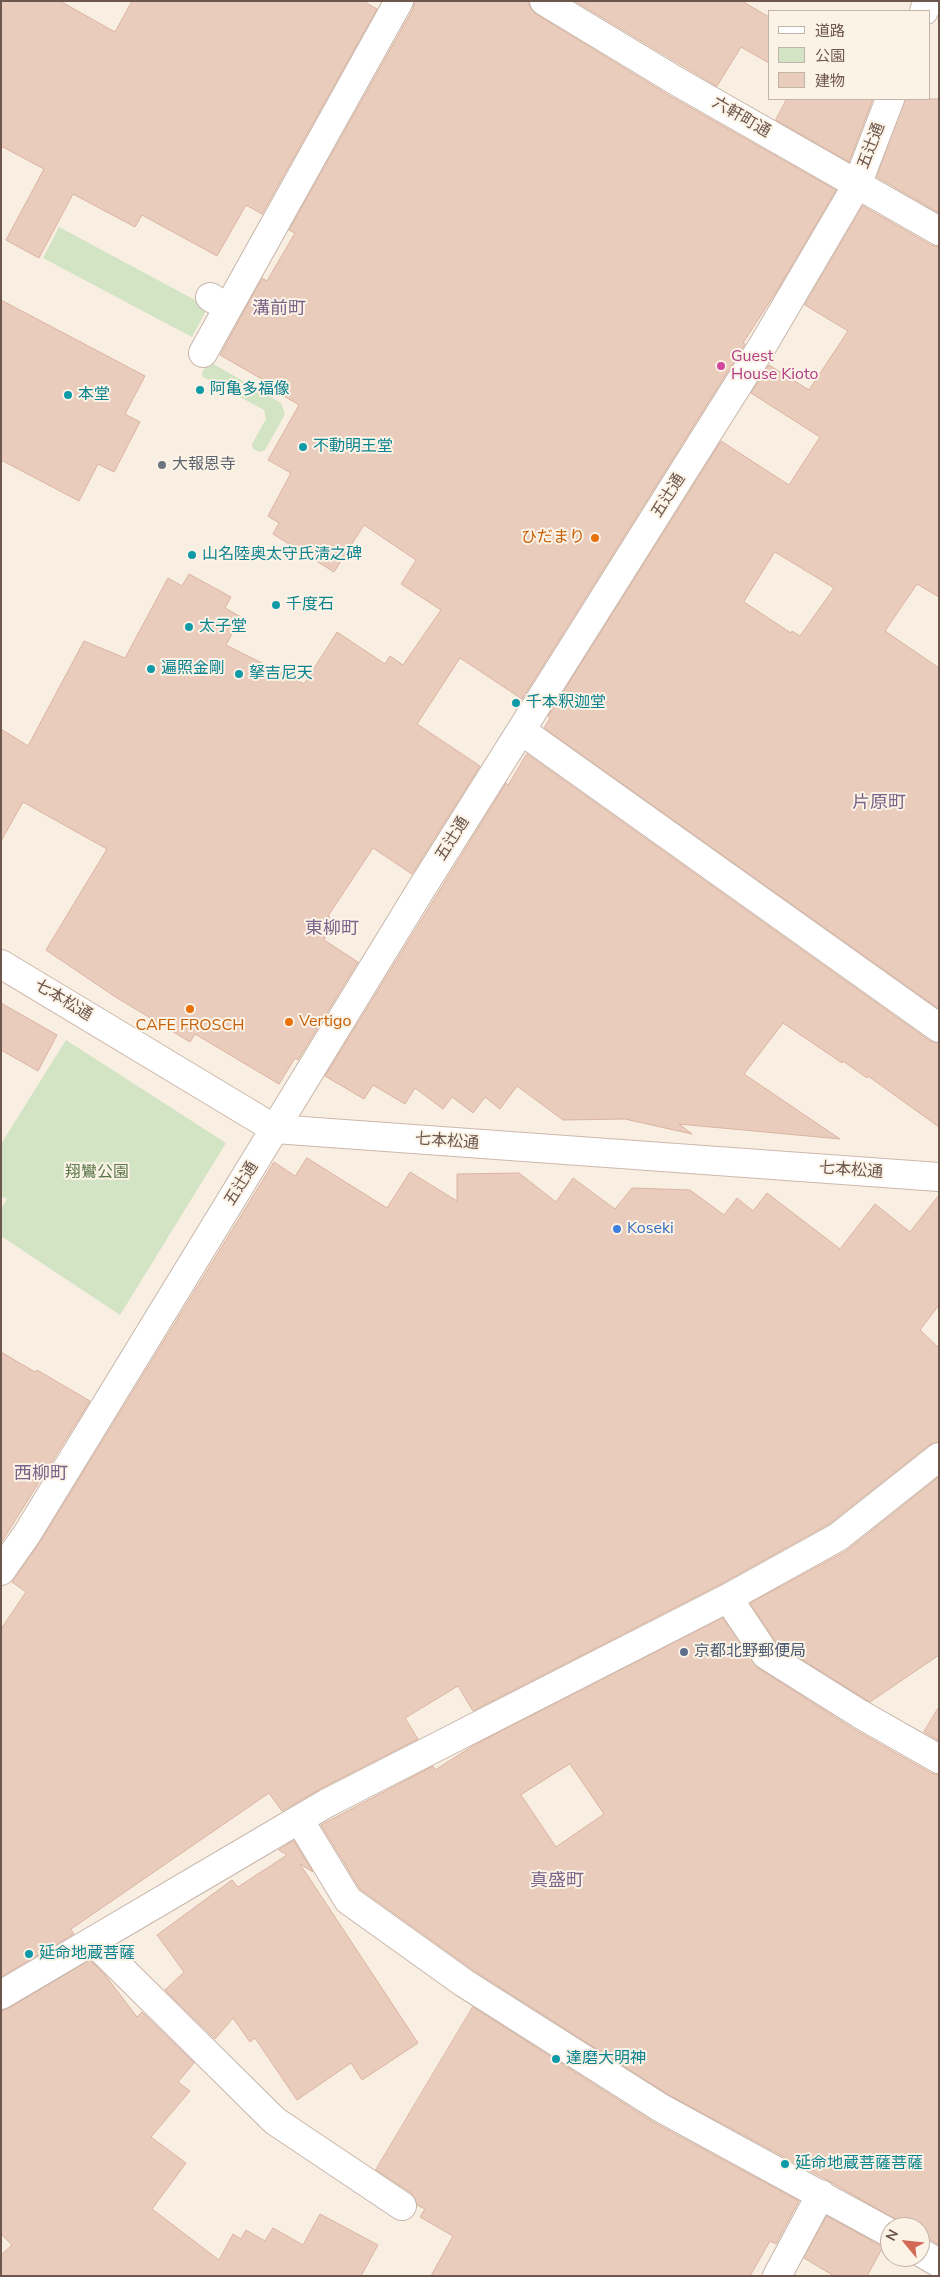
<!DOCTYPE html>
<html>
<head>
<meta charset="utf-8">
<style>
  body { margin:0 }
  #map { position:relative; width:940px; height:2277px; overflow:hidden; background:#f9eee2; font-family:"Nunito Sans","Noto Sans JP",sans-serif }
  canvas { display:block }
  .frame { position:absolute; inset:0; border:2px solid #6d564c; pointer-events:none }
  .legend { position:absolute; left:768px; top:10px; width:162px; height:90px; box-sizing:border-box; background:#fcf3e7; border:1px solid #c3b4a9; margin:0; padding:6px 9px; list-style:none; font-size:15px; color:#6d564c }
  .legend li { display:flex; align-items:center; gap:10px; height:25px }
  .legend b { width:25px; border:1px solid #c3b4a9 }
  .north { position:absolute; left:880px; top:2217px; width:50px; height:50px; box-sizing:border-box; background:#fcf3e7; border:1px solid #c3b4a9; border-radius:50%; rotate:298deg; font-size:14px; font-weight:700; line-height:20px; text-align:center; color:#6d564c }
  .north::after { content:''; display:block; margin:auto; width:18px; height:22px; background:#d46a55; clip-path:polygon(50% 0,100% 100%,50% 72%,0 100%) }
</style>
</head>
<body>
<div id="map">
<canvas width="940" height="2277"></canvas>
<div class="frame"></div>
<ul class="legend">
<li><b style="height:6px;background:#fff"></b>道路</li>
<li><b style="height:14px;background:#d2e4c3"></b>公園</li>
<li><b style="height:14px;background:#eaccbd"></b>建物</li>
</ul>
<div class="north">N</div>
</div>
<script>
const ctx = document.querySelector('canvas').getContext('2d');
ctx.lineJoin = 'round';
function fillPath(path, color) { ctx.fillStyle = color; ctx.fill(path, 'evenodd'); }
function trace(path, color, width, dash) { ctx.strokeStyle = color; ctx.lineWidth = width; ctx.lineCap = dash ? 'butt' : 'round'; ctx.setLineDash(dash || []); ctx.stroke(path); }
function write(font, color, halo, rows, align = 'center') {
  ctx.font = font + ' "Nunito Sans","Noto Sans JP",sans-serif'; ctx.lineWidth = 4; ctx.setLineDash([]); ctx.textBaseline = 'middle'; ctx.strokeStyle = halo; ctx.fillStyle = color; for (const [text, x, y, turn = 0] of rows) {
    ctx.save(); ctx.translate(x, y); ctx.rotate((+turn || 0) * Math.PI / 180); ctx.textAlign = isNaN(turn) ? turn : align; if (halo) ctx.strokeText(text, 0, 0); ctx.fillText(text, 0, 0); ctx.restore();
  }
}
const green = new Path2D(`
  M 59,227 L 208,307 L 192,337 L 43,258 Z
  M 210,362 L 281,403 L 285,414 L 265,450 L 260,452 L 253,449 L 252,444 L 266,419 L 264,410 L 203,377 L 202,373 L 207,364 Z
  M 66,1040 L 226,1143 L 120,1315 L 1,1236 L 1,1208 L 7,1199 L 1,1196 L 1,1144 Z`);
const building = new Path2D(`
  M 1,1 L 60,1 L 115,32 L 132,1 L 363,1 L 377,9 L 262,214 L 246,205 L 217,256 L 142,215 L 135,227 L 73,194 L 39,258 L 6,240 L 44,169 L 1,146 Z
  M 415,1 L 528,1 L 531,9 L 536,14 L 670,96 L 836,190 L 778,289 L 743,343 L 745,344 L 522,699 L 460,658 L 417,724 L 480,766 L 412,874 L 373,848 L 328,916 L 330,917 L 320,933 L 326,936 L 324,940 L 358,962 L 298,1060 L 295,1058 L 279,1084 L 195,1034 L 190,1042 L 114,996 L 46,950 L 107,849 L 23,802 L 1,841 L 1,729 L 28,746 L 84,641 L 125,658 L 168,578 L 182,586 L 189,574 L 231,597 L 225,608 L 241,617 L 226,645 L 304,684 L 337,632 L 385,664 L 390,656 L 403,665 L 441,610 L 401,584 L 416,560 L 364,525 L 334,572 L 273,534 L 279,523 L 268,516 L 291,473 L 268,460 L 299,405 L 279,393 L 281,390 L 220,355 L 262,278 L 267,281 L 295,233 L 289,230 L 413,9 Z
  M 575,1 L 742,1 L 769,17 L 769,63 L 741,47 L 717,86 Z
  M 787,99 L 873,99 L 849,162 L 776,120 Z
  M 905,99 L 939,99 L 939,213 L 877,177 Z
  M 863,206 L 931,245 L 939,247 L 939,597 L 917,584 L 885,631 L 939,668 L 939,1009 L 544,728 L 550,718 L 548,716 L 721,441 L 789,485 L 820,437 L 751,393 L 769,365 L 809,390 L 848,331 L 805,305 ZM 775,552 L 834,588 L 800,636 L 792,631 L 791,633 L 744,602 Z
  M 1,300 L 145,376 L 125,414 L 140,422 L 114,472 L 98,464 L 79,501 L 1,460 Z
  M 527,754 L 930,1041 L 939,1043 L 939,1127 L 868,1076 L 867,1078 L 843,1061 L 842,1063 L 783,1023 L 744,1074 L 840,1139 L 679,1124 L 692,1134 L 625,1119 L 563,1120 L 517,1086 L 500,1109 L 485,1097 L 473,1113 L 452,1097 L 443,1109 L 415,1088 L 405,1104 L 373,1085 L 364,1099 L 325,1076 L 506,783 L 508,785 Z
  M 1,1003 L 57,1035 L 38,1071 L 1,1050 Z
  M 307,1158 L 387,1208 L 410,1172 L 457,1201 L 457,1174 L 519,1173 L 556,1202 L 573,1178 L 615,1209 L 632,1188 L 690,1190 L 724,1215 L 737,1198 L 753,1211 L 767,1193 L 840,1249 L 875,1204 L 910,1232 L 939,1195 L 939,1305 L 920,1330 L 939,1348 L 939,1442 L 929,1445 L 829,1524 L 721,1584 L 473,1711 L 458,1686 L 405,1718 L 418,1739 L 320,1789 L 282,1811 L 269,1793 L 71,1929 L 74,1934 L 1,1977 L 1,1629 L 26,1592 L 12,1582 L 40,1542 L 274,1162 L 295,1176 Z
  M 1,1352 L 35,1372 L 37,1370 L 90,1401 L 1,1543 Z
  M 939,1477 L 939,1655 L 870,1702 L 777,1644 L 750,1603 L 846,1551 Z
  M 723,1618 L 758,1668 L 852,1728 L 931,1773 L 939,1775 L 939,2245 L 920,2233 L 920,2227 L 909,2227 L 829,2181 L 669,2095 L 473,1970 L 360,1889 L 321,1825 L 433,1766 L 435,1770 L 476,1744 ZM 570,1764 L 604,1814 L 556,1847 L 521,1795 Z
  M 939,1707 L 939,1741 L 924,1732 Z
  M 294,1841 L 313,1872 L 300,1864 L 418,2043 L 362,2080 L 351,2063 L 297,2100 L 255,2038 L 250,2042 L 233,2018 L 215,2039 L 165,1990 L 184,1972 L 157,1935 L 232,1880 L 238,1887 L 287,1855 L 279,1850 Z
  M 90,1960 L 105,1975 L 137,2017 L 142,2012 L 194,2063 L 178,2082 L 190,2091 L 151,2137 L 186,2163 L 152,2209 L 219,2260 L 233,2234 L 241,2239 L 246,2230 L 265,2241 L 273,2228 L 303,2245 L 320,2214 L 378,2245 L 361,2276 L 1,2276 L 1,2255 L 12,2245 L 1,2234 L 1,2011 L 9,2008 Z
  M 473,2007 L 653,2122 L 799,2201 L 776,2244 L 770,2241 L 750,2276 L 431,2276 L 453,2236 L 420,2217 L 425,2209 L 417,2205 L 411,2193 L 376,2170 Z
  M 827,2216 L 883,2247 L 867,2276 L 834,2276 L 804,2258 Z`);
const street = new Path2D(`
  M 544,1 L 678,82 L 939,231
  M 924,11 L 928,1
  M 210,297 L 228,308 L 399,1
  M 203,353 L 228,308
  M 522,731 L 939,1028
  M 1,1571 L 27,1534 L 420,891 L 763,345 L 857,185 L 890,99
  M 728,1598 L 766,1655 L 860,1714 L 939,1759
  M 300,1821 L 348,1900 L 464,1983 L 661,2108 L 890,2233
  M 93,1941 L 275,2121 L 402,2206
  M 1,1995 L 327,1803 L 728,1598 L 838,1537 L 939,1457
  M 920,2252 L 939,2263
  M 777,2276 L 821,2194`);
const secondary = new Path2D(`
  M 1,964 L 275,1129 L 939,1177`);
const markers = [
  [721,366,5,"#d1479c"],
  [200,390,5,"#0f9aa8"],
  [68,395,5,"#0f9aa8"],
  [303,447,5,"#0f9aa8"],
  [162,465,5,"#6b7280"],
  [595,538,5,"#e8710a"],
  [192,555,5,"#0f9aa8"],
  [276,605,5,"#0f9aa8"],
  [189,627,5,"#0f9aa8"],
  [151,669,5,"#0f9aa8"],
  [239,674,5,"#0f9aa8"],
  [516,703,5,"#0f9aa8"],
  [190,1009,5,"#e8710a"],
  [289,1022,5,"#e8710a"],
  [617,1229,5,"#3f7fe0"],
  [684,1652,5,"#5c6f8a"],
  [29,1954,5,"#0f9aa8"],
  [556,2059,5,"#0f9aa8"],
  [785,2164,5,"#0f9aa8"]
];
const streetNames = [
  ["六軒町通",741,118,30],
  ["五辻通",872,146,-69],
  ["五辻通",669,496,-58],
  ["五辻通",453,839,-58],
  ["七本松通",63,1001,31],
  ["七本松通",447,1142,4],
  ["七本松通",851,1171,4],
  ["五辻通",242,1184,-58]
];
const hotelNames = [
  ["Guest",731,357],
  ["House Kioto",731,375]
];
const cultureNames = [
  ["阿亀多福像",210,390],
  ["本堂",78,395],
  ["不動明王堂",313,447],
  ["山名陸奥太守氏淸之碑",202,555],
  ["千度石",286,605],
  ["太子堂",199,627],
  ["遍照金剛",161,669],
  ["拏吉尼天",249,674],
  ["千本釈迦堂",526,703],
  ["延命地蔵菩薩",39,1954],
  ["達磨大明神",566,2059],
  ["延命地蔵菩薩菩薩",795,2164]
];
const worshipNames = [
  ["大報恩寺",172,465]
];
const foodNames = [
  ["ひだまり",585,538],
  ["Vertigo",299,1022,"left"],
  ["CAFE FROSCH",190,1026,"center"]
];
const parkNames = [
  ["翔鸞公園",97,1173]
];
const shopNames = [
  ["Koseki",627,1229]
];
const serviceNames = [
  ["京都北野郵便局",694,1652]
];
const neighbourhoodNames = [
  ["溝前町",279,310],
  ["片原町",879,804],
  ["東柳町",332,930],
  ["西柳町",41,1475],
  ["真盛町",557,1882]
];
fillPath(green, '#d2e4c3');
fillPath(building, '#eaccbd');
trace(building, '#dbb3a0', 1);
trace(street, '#c7b6ab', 30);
trace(secondary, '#cdb8ab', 30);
trace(street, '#fff', 28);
trace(secondary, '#fff', 28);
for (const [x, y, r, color] of markers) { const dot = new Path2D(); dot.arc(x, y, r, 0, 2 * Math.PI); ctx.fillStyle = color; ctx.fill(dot); trace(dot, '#fcf3e7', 2); }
write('16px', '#6d564c', '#fcf3e7', streetNames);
write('16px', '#b23c85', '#fcf3e7', hotelNames, 'left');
write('16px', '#0d838f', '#fcf3e7', cultureNames, 'left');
write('16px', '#5b616d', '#fcf3e7', worshipNames, 'left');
write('16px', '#c56008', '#fcf3e7', foodNames, 'right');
write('16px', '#597749', '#fcf3e7', parkNames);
write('16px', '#366cbe', '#fcf3e7', shopNames, 'left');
write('16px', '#4e5e75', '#fcf3e7', serviceNames, 'left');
write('18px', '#7a6489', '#fcf3e7', neighbourhoodNames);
</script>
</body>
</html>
